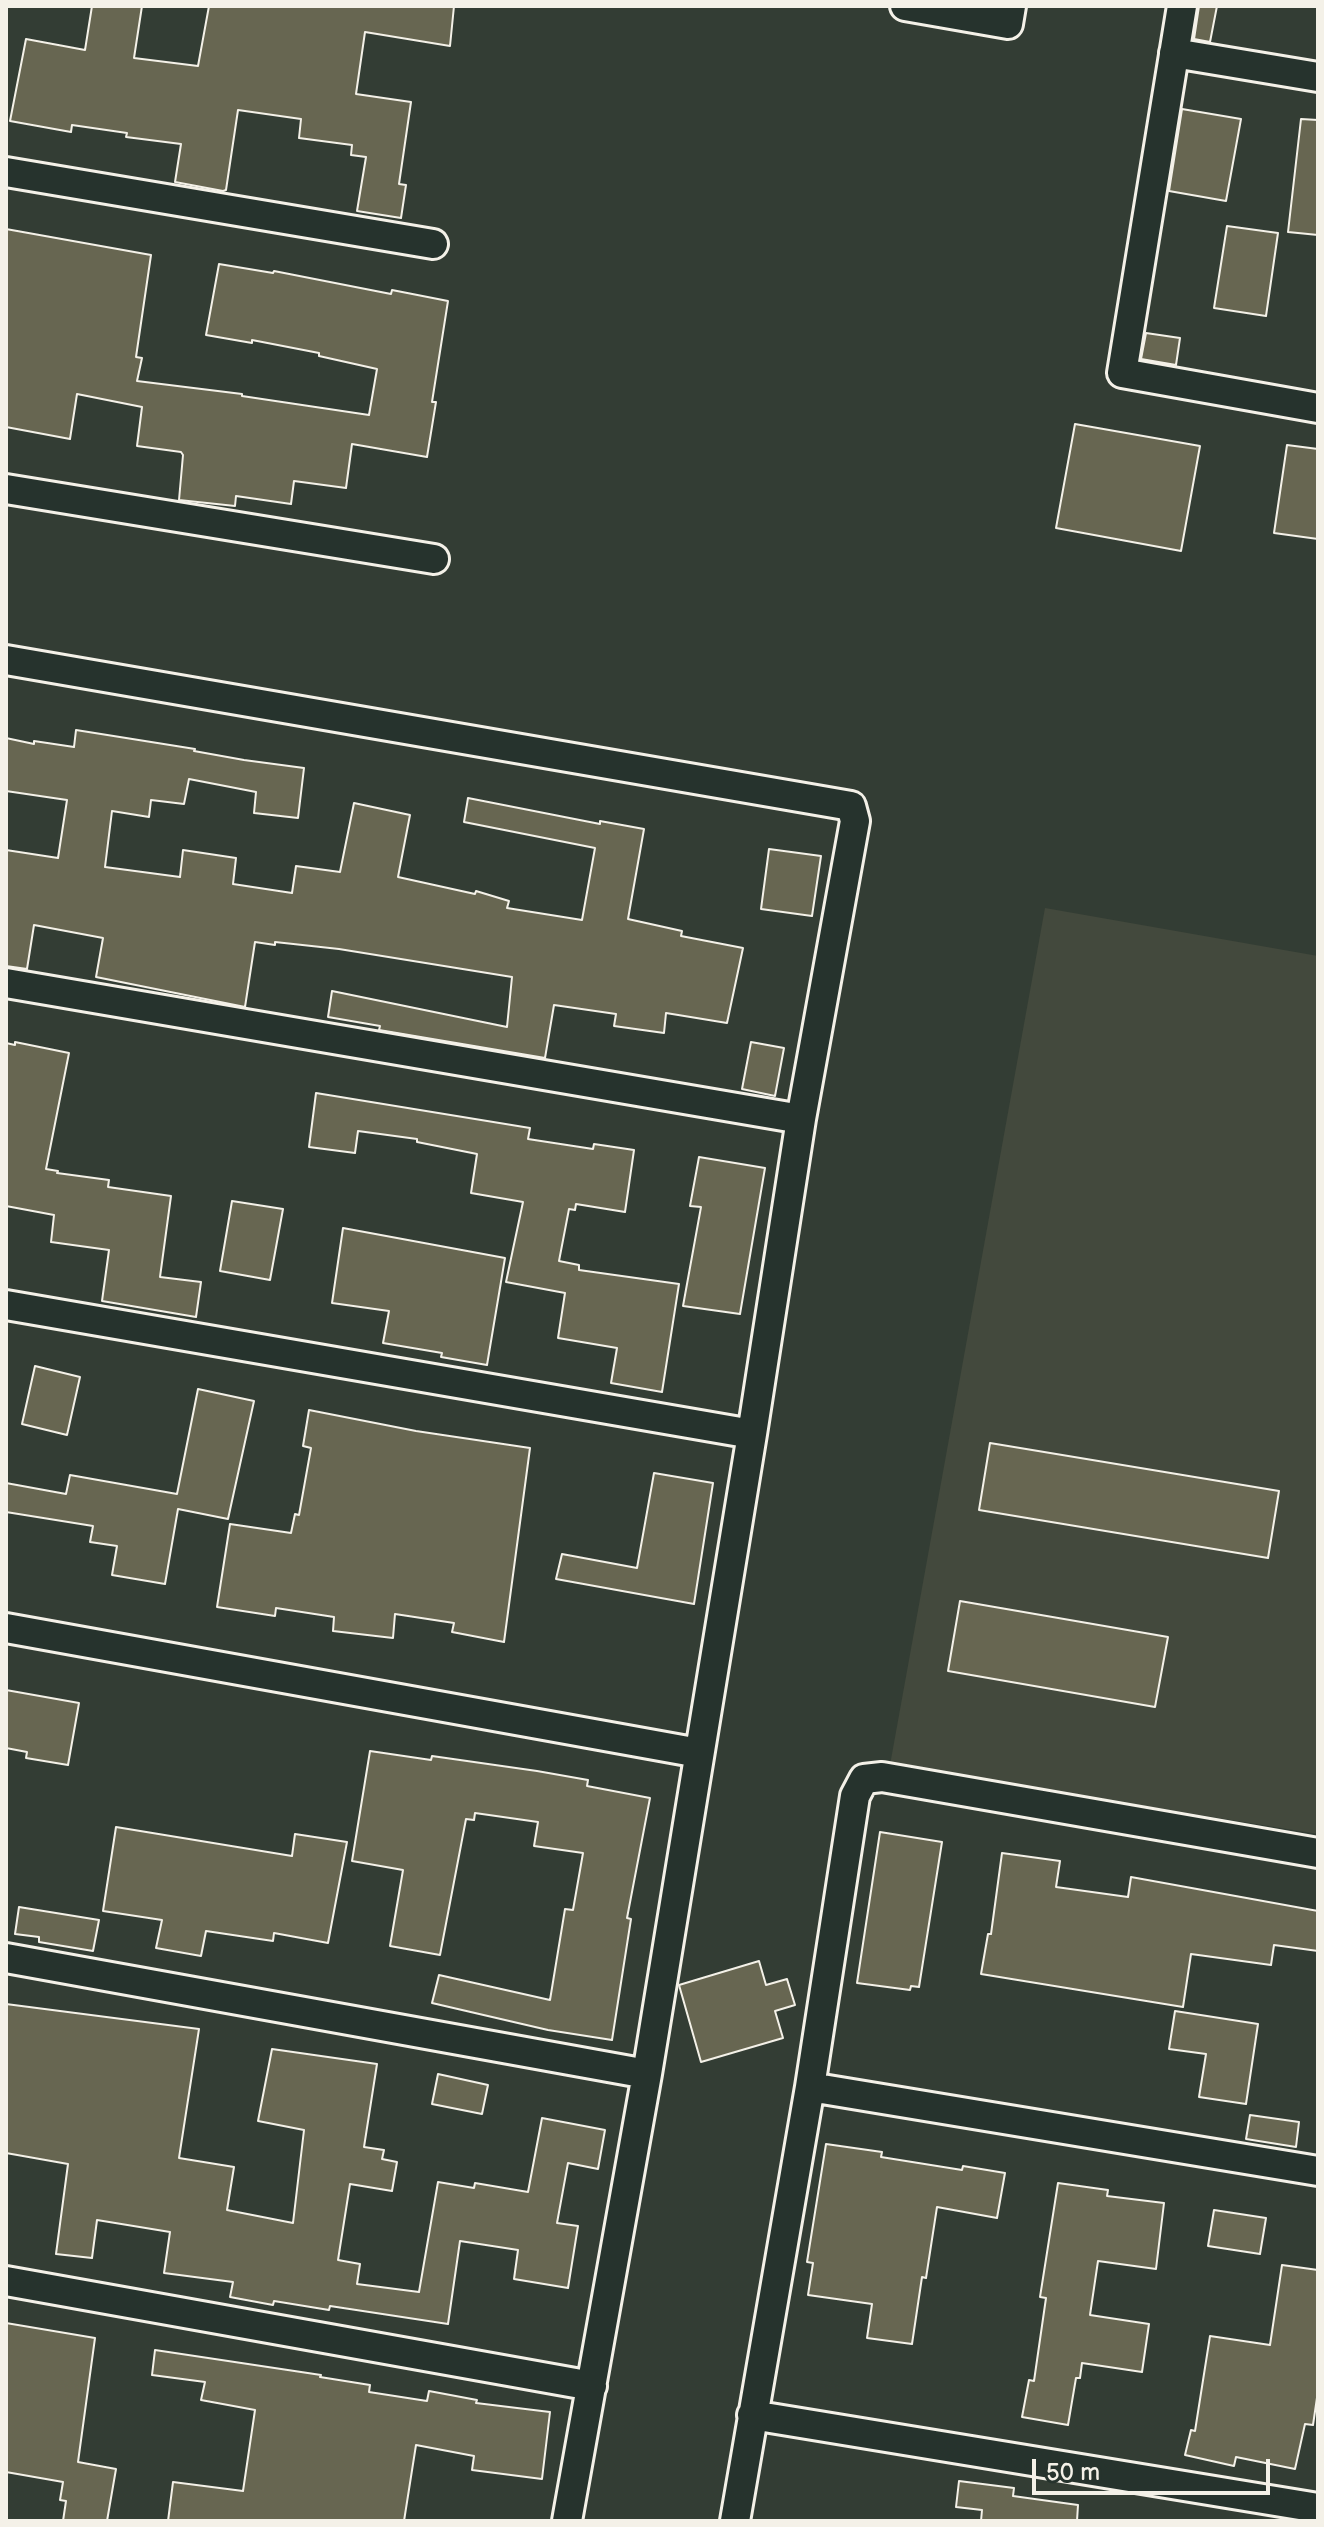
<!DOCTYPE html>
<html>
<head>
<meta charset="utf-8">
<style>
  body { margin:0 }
  #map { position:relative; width:1324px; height:2527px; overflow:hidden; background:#333d34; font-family:"Balsamiq Sans",sans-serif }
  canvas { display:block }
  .frame { position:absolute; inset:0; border:8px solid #f4f1e8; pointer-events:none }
  .scale { position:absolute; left:1032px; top:2459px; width:238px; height:36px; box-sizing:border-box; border:4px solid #f4f1e8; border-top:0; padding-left:10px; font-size:24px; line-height:28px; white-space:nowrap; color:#f4f1e8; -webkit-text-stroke:6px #26332d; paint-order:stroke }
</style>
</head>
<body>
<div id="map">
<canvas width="1324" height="2527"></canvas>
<div class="frame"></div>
<div class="scale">50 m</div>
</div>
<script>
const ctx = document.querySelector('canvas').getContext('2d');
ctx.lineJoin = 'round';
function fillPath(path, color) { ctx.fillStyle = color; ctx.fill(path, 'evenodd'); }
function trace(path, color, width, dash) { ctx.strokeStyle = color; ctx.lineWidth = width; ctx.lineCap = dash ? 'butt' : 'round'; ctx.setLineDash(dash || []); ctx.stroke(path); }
const built = new Path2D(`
  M 1045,908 L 1318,956 L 1318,1834 L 890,1765 Z`);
const building = new Path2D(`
  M 92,6 L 142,6 L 134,58 L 198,66 L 209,6 L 454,6 L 450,46 L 365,32 L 356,94 L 411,102 L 399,184 L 406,185 L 401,218 L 357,211 L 366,157 L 351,155 L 352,145 L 299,138 L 301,119 L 238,110 L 226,190 L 223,191 L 175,182 L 181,144 L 126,137 L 127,133 L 72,125 L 71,132 L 10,121 L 26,39 L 85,50 Z
  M 1199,6 L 1217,6 L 1210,42 L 1194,39 Z
  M 1182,109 L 1241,119 L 1226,201 L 1169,191 Z
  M 1301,119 L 1318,120 L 1318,235 L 1288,232 Z
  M 1227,226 L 1278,233 L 1266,316 L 1214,308 Z
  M 6,229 L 151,255 L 136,357 L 142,358 L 137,381 L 242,394 L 242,396 L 369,415 L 377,369 L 319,356 L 319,353 L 252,340 L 252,343 L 206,335 L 219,264 L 273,273 L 274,271 L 391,294 L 392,290 L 448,301 L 432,402 L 436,402 L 427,457 L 352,444 L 346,488 L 294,481 L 291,504 L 236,496 L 235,506 L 179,500 L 183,455 L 181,452 L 137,446 L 142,407 L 77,394 L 70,439 L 6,427 Z
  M 1146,333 L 1180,338 L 1176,365 L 1141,359 Z
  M 1075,424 L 1200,446 L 1181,551 L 1056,528 Z
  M 1287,445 L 1318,449 L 1318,539 L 1274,533 Z
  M 76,730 L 195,749 L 194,751 L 244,760 L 304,768 L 298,818 L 254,813 L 256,792 L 189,779 L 184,804 L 151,800 L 149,817 L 112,811 L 105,867 L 180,877 L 183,850 L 236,858 L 233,884 L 292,893 L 296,866 L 340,872 L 354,803 L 410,815 L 398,877 L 475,894 L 476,891 L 509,901 L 507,908 L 582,920 L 595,848 L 464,822 L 468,798 L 600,824 L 600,821 L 644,829 L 628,919 L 682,931 L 681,936 L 743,948 L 727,1023 L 666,1013 L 664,1033 L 614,1026 L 616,1014 L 554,1005 L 545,1058 L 379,1030 L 380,1026 L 328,1017 L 332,991 L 507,1027 L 512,977 L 339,949 L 275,942 L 275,945 L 255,942 L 245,1007 L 96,977 L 103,938 L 34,925 L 27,969 L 6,966 L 6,850 L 58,858 L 67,800 L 6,791 L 6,738 L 34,744 L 34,741 L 74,747 Z
  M 769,849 L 821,856 L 812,916 L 761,909 Z
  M 15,1042 L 69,1053 L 46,1169 L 58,1171 L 57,1173 L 109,1180 L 108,1187 L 171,1196 L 160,1277 L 201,1282 L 196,1317 L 102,1301 L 109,1250 L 51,1242 L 54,1215 L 6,1206 L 6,1043 L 15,1045 Z
  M 751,1042 L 784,1048 L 775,1096 L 742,1089 Z
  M 316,1093 L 530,1128 L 528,1139 L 593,1149 L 594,1144 L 634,1150 L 625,1212 L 576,1204 L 575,1210 L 569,1209 L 559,1261 L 579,1265 L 579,1270 L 679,1284 L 662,1392 L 611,1383 L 617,1348 L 558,1338 L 565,1293 L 506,1282 L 523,1202 L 471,1193 L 477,1154 L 417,1142 L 417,1139 L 358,1131 L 355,1153 L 309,1147 Z
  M 699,1157 L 765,1168 L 740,1314 L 683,1306 L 701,1207 L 690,1206 Z
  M 232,1201 L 283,1209 L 270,1280 L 220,1271 Z
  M 343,1228 L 505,1258 L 487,1365 L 441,1357 L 442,1353 L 383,1343 L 389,1311 L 332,1303 Z
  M 35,1366 L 80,1377 L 67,1435 L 22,1424 Z
  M 198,1389 L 254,1401 L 228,1519 L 178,1509 L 165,1584 L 112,1575 L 117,1546 L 90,1542 L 93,1526 L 6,1512 L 6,1483 L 66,1494 L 70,1475 L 177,1494 Z
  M 309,1410 L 416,1431 L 530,1448 L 504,1642 L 452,1632 L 454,1623 L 395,1614 L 393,1638 L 333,1631 L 334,1617 L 276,1608 L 275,1616 L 217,1607 L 230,1524 L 291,1533 L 295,1514 L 299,1515 L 311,1448 L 303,1446 Z
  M 990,1443 L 1279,1491 L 1268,1558 L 979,1510 Z
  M 654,1473 L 713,1483 L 694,1604 L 556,1579 L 562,1554 L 637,1568 Z
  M 960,1601 L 1168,1637 L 1155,1707 L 948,1671 Z
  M 6,1690 L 79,1703 L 68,1765 L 26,1758 L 27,1752 L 6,1748 Z
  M 370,1751 L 431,1760 L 432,1756 L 537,1771 L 588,1780 L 587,1786 L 650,1798 L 627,1918 L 631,1919 L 612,2040 L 548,2030 L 432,2003 L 439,1975 L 550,2000 L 565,1909 L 573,1910 L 583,1853 L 534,1846 L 538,1822 L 475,1813 L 474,1820 L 466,1819 L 440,1955 L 390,1946 L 403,1870 L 352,1861 Z
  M 116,1827 L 292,1856 L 295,1834 L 347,1842 L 328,1943 L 274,1933 L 273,1941 L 206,1931 L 201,1956 L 156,1948 L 162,1920 L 103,1911 Z
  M 880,1832 L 942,1842 L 919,1987 L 911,1986 L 910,1990 L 857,1983 Z
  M 1002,1853 L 1060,1861 L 1056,1887 L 1128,1897 L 1131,1877 L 1318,1911 L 1318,1951 L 1274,1945 L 1271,1965 L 1191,1954 L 1183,2007 L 981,1974 L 988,1934 L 991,1934 Z
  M 19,1907 L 99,1920 L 93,1951 L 39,1942 L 39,1937 L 15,1934 Z
  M 759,1961 L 766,1985 L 787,1979 L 795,2005 L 775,2011 L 783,2038 L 701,2062 L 679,1985 Z
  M 6,2004 L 199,2029 L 179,2158 L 234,2167 L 227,2210 L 293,2223 L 304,2130 L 258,2121 L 272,2049 L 377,2064 L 364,2147 L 384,2150 L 382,2159 L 397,2162 L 392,2191 L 350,2184 L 338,2260 L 360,2264 L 357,2284 L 419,2292 L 438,2182 L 474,2188 L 475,2183 L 528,2192 L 542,2118 L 605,2130 L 598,2169 L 568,2163 L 557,2223 L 578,2226 L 568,2288 L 514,2279 L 518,2250 L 460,2241 L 448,2324 L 330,2306 L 329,2310 L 274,2301 L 273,2305 L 230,2297 L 233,2282 L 164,2273 L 170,2232 L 97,2220 L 92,2258 L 56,2254 L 68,2164 L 6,2153 Z
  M 1175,2011 L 1258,2024 L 1246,2104 L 1199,2097 L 1206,2054 L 1169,2049 Z
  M 438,2074 L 488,2085 L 482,2114 L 432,2104 Z
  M 1250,2115 L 1299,2122 L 1296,2147 L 1246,2139 Z
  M 826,2144 L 882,2152 L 881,2157 L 962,2170 L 963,2166 L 1005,2173 L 997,2218 L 937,2207 L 926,2278 L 922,2277 L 912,2344 L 867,2338 L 872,2304 L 808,2295 L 813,2263 L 807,2262 Z
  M 1058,2183 L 1108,2190 L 1107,2196 L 1164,2203 L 1156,2269 L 1098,2261 L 1090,2315 L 1149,2324 L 1142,2372 L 1082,2363 L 1080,2378 L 1076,2378 L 1068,2425 L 1022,2417 L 1029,2380 L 1034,2381 L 1046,2298 L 1040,2297 Z
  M 1214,2210 L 1266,2218 L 1260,2254 L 1208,2246 Z
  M 1282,2265 L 1318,2270 L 1318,2391 L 1313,2425 L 1305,2424 L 1295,2469 L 1236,2457 L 1234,2466 L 1185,2455 L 1191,2430 L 1195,2431 L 1210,2336 L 1270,2345 Z
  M 6,2323 L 95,2338 L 78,2462 L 116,2469 L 107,2521 L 63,2521 L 66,2501 L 60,2500 L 63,2482 L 6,2472 Z
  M 155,2350 L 321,2375 L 320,2377 L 370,2385 L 369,2392 L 427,2401 L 429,2391 L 477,2400 L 476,2403 L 550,2412 L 542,2479 L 472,2470 L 474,2456 L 416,2445 L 404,2521 L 168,2521 L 173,2482 L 243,2491 L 255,2410 L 201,2400 L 205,2382 L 152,2375 Z
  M 959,2481 L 1014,2488 L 1013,2496 L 1078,2505 L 1077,2521 L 981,2521 L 982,2510 L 956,2507 Z`);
const minor = new Path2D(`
  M 905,6 L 1008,24 L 1011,6
  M 1182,6 L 1122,373 L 1318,408
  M 1174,53 L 1318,77
  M 6,172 L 433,244
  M 6,489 L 434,559
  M 6,660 L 851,806 L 855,821 L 801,1119 L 752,1434 L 647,2074 L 567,2521
  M 6,983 L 801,1119
  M 6,1305 L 752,1434
  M 6,1628 L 699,1753
  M 6,1958 L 647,2074
  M 810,2087 L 1318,2171
  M 6,2281 L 592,2386
  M 752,2415 L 1318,2508
  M 735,2521 L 810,2087 L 855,1796 L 864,1779 L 882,1777 L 1318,1853`);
fillPath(built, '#43493d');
fillPath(building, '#676651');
trace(building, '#f4f1e8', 2);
trace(minor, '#f4f1e8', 34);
trace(minor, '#26332d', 28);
</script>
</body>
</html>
